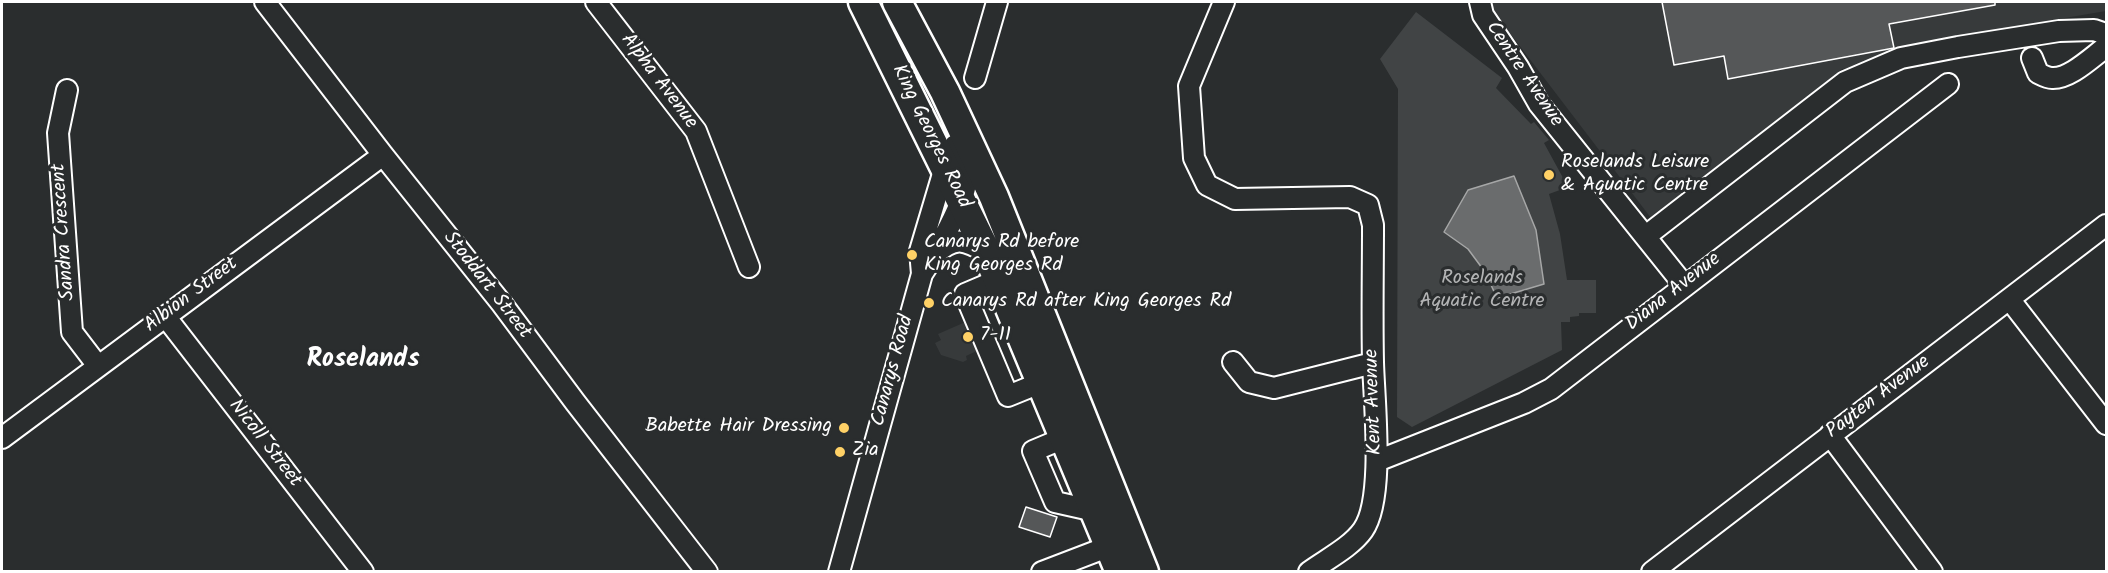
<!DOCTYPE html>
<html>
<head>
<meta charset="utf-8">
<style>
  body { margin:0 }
  #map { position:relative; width:2108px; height:573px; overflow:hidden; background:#2a2d2e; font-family:Kalam,sans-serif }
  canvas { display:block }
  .frame { position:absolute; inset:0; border:3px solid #fff; pointer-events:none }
</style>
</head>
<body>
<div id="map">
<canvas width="2108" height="573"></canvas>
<div class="frame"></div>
</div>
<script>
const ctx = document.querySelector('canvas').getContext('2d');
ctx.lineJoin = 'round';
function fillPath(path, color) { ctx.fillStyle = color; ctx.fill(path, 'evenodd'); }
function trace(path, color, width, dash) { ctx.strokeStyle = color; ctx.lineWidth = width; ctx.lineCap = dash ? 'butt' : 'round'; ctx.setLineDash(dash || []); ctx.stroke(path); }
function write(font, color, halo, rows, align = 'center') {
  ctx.font = font + ' Kalam,sans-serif'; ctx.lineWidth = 6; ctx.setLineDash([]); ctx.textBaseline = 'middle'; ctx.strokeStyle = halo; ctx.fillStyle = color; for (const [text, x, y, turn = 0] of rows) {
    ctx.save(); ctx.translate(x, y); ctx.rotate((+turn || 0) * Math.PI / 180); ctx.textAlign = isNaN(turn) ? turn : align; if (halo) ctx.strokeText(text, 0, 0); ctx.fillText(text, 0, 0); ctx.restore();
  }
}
const built = new Path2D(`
  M 1490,2 L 2106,2 L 2106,11 L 1941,39 L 1896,58 L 1842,69 L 1651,218 L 1493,11 Z
  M 986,313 L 998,341 L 966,356 L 967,360 L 963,362 L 941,355 L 935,343 L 941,340 L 938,334 Z`);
const green = new Path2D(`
  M 1416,12 L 1502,78 L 1496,88 L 1531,124 L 1534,122 L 1549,140 L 1544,143 L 1568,187 L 1549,194 L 1560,234 L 1567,280 L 1596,280 L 1596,313 L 1579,313 L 1579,316 L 1570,317 L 1570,322 L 1561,322 L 1562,350 L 1412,427 L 1397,417 L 1398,89 L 1380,59 Z`);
const water = new Path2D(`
  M 1514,176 L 1536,230 L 1544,284 L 1497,298 L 1485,272 L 1468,249 L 1444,232 L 1468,190 Z`);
const building = new Path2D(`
  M 1662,2 L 1995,2 L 1995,5 L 1889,24 L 1894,48 L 1728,79 L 1724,56 L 1674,65 Z
  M 1026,507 L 1057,517 L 1050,537 L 1019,527 Z`);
const minor = new Path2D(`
  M 265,2 L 383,155 L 502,304 L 575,402 L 707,572
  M 596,2 L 696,131 L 749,267
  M 1224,2 L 1189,86 L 1194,158 L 1207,185 L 1235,199 L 1350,197 L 1368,205 L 1373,225 C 1373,271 1372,317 1373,362 C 1374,401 1385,499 1363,530 C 1351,547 1327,559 1309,572
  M 1480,2 L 1483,15 L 1518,67 L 1539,104 L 1684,285
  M 2032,58 L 2038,73 C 2042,75 2047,78 2052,78 C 2070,79 2092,57 2106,47
  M 975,78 L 997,2
  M 67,90 L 58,133 L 72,332 L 98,366
  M 1646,236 L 1845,82 L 1901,58 L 1958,47 L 2059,31 L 2094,30 L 2106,34
  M 934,255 C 955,236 964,239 987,253
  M 922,274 L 920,251 L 945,167
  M 998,280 L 965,294 L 1008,396 L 1040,383
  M 2010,300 L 2106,424
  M 165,316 L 363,572
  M 1233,362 L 1249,382 L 1274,388 L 1373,363
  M 1830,435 L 1932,572
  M 2,438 L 383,155
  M 1064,438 L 1033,451 L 1055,502 L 1095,511
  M 1377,461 L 1524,403 L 1551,389 L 1948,84
  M 839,572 L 922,274 C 935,255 967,199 967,176 C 966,166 959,155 955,145
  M 1042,572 L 1110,546
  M 1652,572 L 2106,225`);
const highway = new Path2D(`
  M 863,2 L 987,253 L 1120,572
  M 897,2 L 945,92 L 994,197 L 1144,572`);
const markers = [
  [1549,175,6,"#ffd166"],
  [912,255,6,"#ffd166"],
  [929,303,6,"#ffd166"],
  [968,337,6,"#ffd166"],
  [844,428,6,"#ffd166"],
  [840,452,6,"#ffd166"]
];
const streetNames = [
  ["Centre Avenue",1523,75,56],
  ["Alpha Avenue",658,82,53],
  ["King Georges Road",930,137,64],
  ["Sandra Crescent",65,232,-94],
  ["Stoddart Street",486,286,52],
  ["Diana Avenue",1674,293,-38],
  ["Albion Street",192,296,-37],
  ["Canarys Road",894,371,-75],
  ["Payten Avenue",1879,398,-37],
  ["Kent Avenue",1375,402,-92],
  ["Nicoll Street",264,444,52]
];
const poiNames = [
  ["Roselands Leisure",1561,164],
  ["& Aquatic Centre",1561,187],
  ["Canarys Rd before",924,244],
  ["King Georges Rd",924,267],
  ["Canarys Rd after King Georges Rd",941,303],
  ["7-11",980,337],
  ["Babette Hair Dressing",832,428,"right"],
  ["Zia",852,452]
];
const parkNames = [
  ["Roselands",1482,280],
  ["Aquatic Centre",1482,303]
];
const districtNames = [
  ["Roselands",363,362]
];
fillPath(built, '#373a3b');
fillPath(green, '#414445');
fillPath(water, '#6a6c6d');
trace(water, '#a6a7a7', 1.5);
fillPath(building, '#555758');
trace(building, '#fff', 1.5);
trace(minor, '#fff', 24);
trace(highway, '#fff', 33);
trace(minor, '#2a2d2e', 20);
trace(highway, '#2a2d2e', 28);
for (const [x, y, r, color] of markers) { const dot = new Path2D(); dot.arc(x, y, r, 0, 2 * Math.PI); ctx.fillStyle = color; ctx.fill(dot); trace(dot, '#2a2d2e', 2); }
write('20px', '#fff', '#2a2d2e', streetNames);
write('20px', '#fff', '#2a2d2e', poiNames, 'left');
write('20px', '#b3b4b5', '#2a2d2e', parkNames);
write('bold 26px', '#fff', '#2a2d2e', districtNames);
</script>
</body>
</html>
